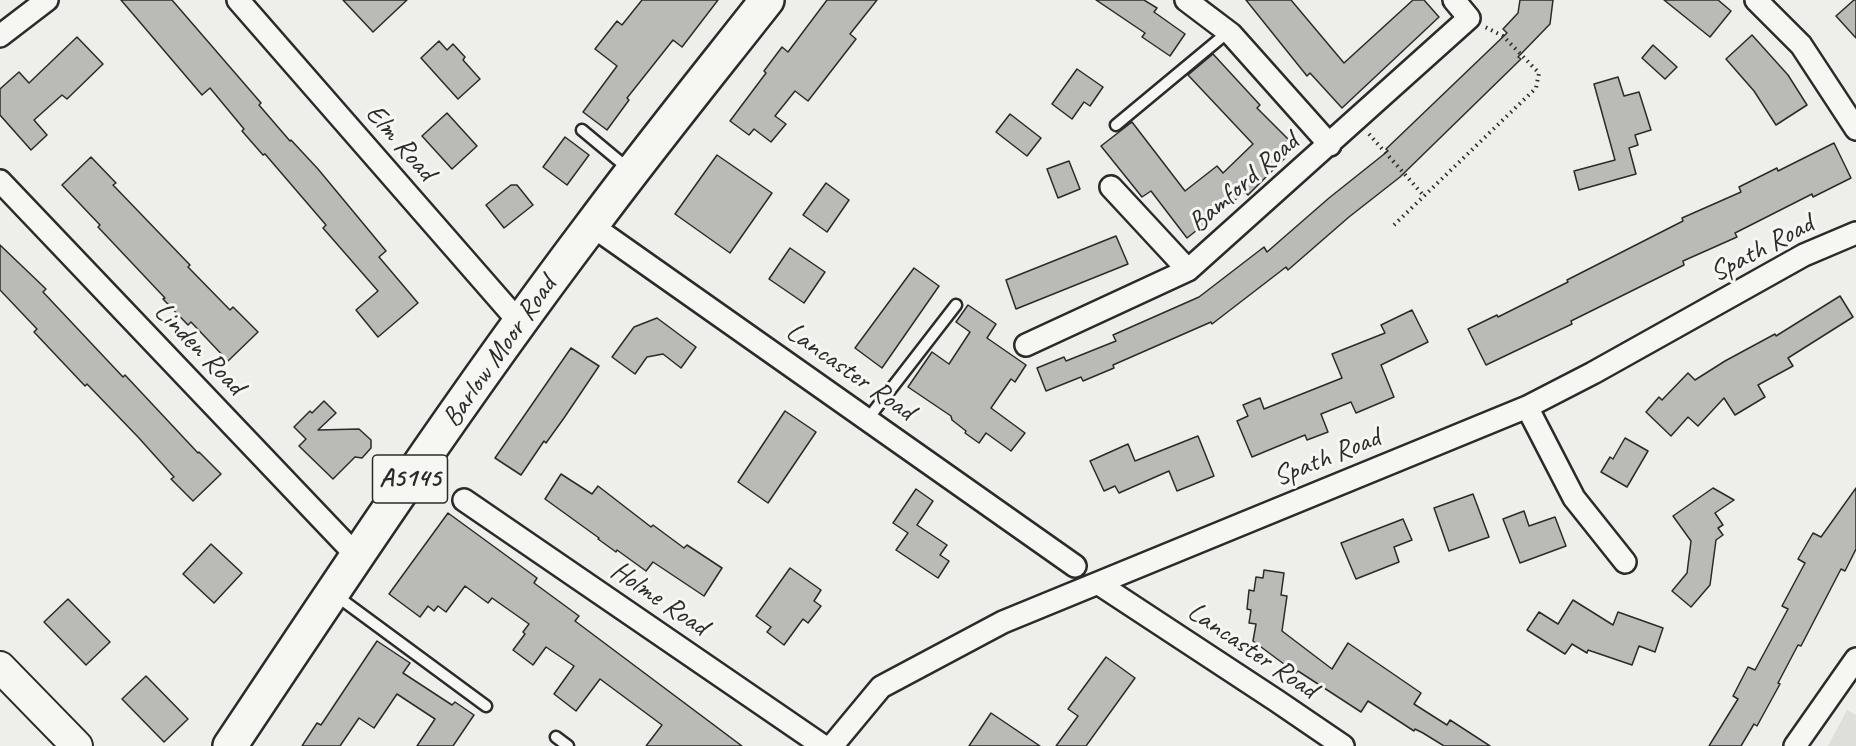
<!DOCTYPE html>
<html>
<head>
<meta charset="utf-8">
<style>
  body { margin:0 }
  canvas { display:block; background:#eeeeea }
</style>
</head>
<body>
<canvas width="1856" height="746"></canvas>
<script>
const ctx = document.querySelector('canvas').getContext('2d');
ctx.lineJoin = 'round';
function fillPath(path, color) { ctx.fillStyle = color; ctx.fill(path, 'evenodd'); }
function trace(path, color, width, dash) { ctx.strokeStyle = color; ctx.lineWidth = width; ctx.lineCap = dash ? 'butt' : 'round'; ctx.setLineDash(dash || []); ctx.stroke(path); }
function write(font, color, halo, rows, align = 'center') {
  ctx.font = font + ' Caveat,sans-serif'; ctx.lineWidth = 6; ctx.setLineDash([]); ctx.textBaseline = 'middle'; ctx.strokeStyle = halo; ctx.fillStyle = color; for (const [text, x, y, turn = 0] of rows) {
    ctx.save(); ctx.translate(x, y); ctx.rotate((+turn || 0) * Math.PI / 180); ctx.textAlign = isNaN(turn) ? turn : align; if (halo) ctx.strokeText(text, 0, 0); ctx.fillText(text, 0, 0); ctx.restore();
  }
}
const built = new Path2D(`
  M 1847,710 L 1856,715 L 1856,746 L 1828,746 Z`);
const building = new Path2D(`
  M 121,0 L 172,0 L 261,103 L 259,105 L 290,141 L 291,140 L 318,169 L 386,251 L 379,257 L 418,303 L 378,337 L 356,310 L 378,291 L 323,228 L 326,225 L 265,154 L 263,155 L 242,131 L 244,129 L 210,88 L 202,95 Z
  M 343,0 L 407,0 L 373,32 Z
  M 642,0 L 718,0 L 682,47 L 673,40 L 627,98 L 629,100 L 607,130 L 583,112 L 617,66 L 595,49 L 617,21 L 622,25 Z
  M 827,0 L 877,0 L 850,34 L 856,39 L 808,101 L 795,91 L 775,116 L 786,124 L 771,142 L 754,129 L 749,135 L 730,121 L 766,73 L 764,71 L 782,47 L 788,52 Z
  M 1096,0 L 1144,0 L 1157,8 L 1154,12 L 1185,34 L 1170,56 L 1142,37 L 1145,33 Z
  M 1246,0 L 1291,0 L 1344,63 L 1413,0 L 1424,0 L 1439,17 L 1342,108 L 1310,73 L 1307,76 Z
  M 1520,0 L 1553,0 L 1550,24 L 1518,57 L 1521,59 L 1400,177 L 1349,217 L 1288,270 L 1286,267 L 1212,324 L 1211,322 L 1113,365 L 1114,368 L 1083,381 L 1081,377 L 1046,391 L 1037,368 L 1064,357 L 1066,361 L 1116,341 L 1113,335 L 1199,297 L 1264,247 L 1267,252 L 1329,198 L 1388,151 L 1386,149 L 1507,33 L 1503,29 L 1518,13 Z
  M 1664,0 L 1718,0 L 1731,11 L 1710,37 Z
  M 1854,0 L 1856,0 L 1856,38 L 1836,16 Z
  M 1752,35 L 1788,75 L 1807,105 L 1776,125 L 1754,91 L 1726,59 Z
  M 77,37 L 103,64 L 67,99 L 62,95 L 34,120 L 47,135 L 31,150 L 0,115 L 0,89 L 19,72 L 29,83 Z
  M 439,41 L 447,50 L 453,44 L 465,57 L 463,60 L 480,79 L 458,99 L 421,58 Z
  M 1653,45 L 1677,67 L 1665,79 L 1642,58 Z
  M 1213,54 L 1260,105 L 1257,108 L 1296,147 L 1248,195 L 1245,192 L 1187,238 L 1151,191 L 1142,197 L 1101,146 L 1132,122 L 1185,191 L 1217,166 L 1223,173 L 1253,144 L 1188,75 Z
  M 1077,69 L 1103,87 L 1090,106 L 1084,102 L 1072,119 L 1052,104 Z
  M 1618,77 L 1624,96 L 1639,92 L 1651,130 L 1635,135 L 1638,145 L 1629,148 L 1636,174 L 1579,190 L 1574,171 L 1615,160 L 1594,84 Z
  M 447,113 L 477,146 L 452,169 L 422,136 Z
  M 1010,114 L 1041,138 L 1027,156 L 996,132 Z
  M 565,137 L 589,155 L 567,185 L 543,167 Z
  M 1834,143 L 1851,178 L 1813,197 L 1812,194 L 1735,233 L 1737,237 L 1683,261 L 1684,265 L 1571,321 L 1572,324 L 1486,365 L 1468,329 L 1497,315 L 1498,317 L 1568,282 L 1567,280 L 1683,221 L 1682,218 L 1741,192 L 1739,187 L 1777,168 L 1778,171 Z
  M 717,155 L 772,193 L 730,253 L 675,214 Z
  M 91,157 L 116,183 L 113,185 L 190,265 L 188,267 L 230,310 L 233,307 L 258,332 L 228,361 L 191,322 L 188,325 L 163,299 L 165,298 L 98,227 L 100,225 L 62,185 Z
  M 1069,161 L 1080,189 L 1058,198 L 1047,169 Z
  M 826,183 L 849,200 L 827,232 L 803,215 Z
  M 511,185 L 517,185 L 533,205 L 504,228 L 486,205 Z
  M 1116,236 L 1128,264 L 1016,309 L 1006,280 Z
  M 0,245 L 46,289 L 43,292 L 123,377 L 125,375 L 198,453 L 199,452 L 221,474 L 193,501 L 171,479 L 174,477 L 138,437 L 87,384 L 85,386 L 34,332 L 37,329 L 0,290 Z
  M 790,248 L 825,272 L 804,303 L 769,279 Z
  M 914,268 L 939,286 L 882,368 L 855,348 Z
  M 1840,296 L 1853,317 L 1788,358 L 1793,366 L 1758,385 L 1765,397 L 1735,415 L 1724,398 L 1698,426 L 1688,417 L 1671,436 L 1646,412 L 1659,397 L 1662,400 L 1688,373 L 1695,380 L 1725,361 L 1775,334 L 1776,336 Z
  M 968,305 L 996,324 L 987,338 L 1026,365 L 1015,382 L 1011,379 L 991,408 L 1025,433 L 1011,451 L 986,433 L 979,443 L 965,433 L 966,431 L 952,420 L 951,416 L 908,387 L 932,352 L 949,364 L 970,332 L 956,322 Z
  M 1412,310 L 1428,342 L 1381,365 L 1394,397 L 1356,413 L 1351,402 L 1321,414 L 1328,432 L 1307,440 L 1305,435 L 1252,457 L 1237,421 L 1248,416 L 1243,405 L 1260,398 L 1264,409 L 1342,378 L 1332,354 L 1385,333 L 1381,325 Z
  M 657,318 L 696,347 L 681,368 L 663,354 L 647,357 L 635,374 L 612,357 L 634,327 Z
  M 571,348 L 599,366 L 564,418 L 546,443 L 544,441 L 521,475 L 495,458 Z
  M 324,401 L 336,413 L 318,430 L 359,429 L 371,440 L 371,448 L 362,458 L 355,457 L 333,479 L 299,446 L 306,439 L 294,427 L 310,411 L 312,413 Z
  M 785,411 L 816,432 L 768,503 L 738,482 Z
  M 1198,436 L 1214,476 L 1177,491 L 1169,471 L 1119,493 L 1115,486 L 1104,491 L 1090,461 L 1128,444 L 1135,461 Z
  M 1625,438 L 1648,451 L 1627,487 L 1601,472 L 1610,457 L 1613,459 Z
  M 561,474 L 592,494 L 598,486 L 651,527 L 653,525 L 684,548 L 687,545 L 722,568 L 704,596 L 653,562 L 646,571 L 617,550 L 616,552 L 598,539 L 599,538 L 545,499 Z
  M 1713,488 L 1734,500 L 1715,513 L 1723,525 L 1718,528 L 1723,535 L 1716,540 L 1710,585 L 1691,607 L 1672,591 L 1687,573 L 1691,541 L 1673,516 Z
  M 1856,488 L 1856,549 L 1845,571 L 1841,569 L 1801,646 L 1798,645 L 1778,683 L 1780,684 L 1757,726 L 1754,724 L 1741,746 L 1709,746 L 1738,699 L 1733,696 L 1748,667 L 1755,670 L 1788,609 L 1782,606 L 1805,563 L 1798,559 L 1813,533 L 1821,537 Z
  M 916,489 L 933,501 L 917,525 L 947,545 L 940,555 L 949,561 L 938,578 L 896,550 L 908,533 L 893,523 Z
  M 1473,494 L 1489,537 L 1449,551 L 1434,508 Z
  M 1524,511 L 1529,526 L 1555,517 L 1566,546 L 1520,563 L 1503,519 Z
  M 448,513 L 537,578 L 534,583 L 579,616 L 575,621 L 742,746 L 646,746 L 662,725 L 600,679 L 576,711 L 554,694 L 574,666 L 546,647 L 533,665 L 513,650 L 525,634 L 523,632 L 529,624 L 492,598 L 488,603 L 465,586 L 446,612 L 438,606 L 434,611 L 428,606 L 420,617 L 389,594 Z
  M 1403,519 L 1412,540 L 1394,547 L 1399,562 L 1356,579 L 1341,543 Z
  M 211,544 L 242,573 L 214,603 L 183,574 Z
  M 790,568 L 821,590 L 814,601 L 821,606 L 808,623 L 803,619 L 784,645 L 767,632 L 771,627 L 756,616 Z
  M 1264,570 L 1284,573 L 1281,595 L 1287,596 L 1282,631 L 1332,669 L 1348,643 L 1421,693 L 1414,704 L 1447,725 L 1450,720 L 1490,746 L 1444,746 L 1423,733 L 1415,729 L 1414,731 L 1368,701 L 1361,712 L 1298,671 L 1296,673 L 1253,641 L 1256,624 L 1249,623 L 1251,610 L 1247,609 L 1249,590 L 1254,591 L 1256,577 L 1263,578 Z
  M 68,599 L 110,642 L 86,665 L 44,622 Z
  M 1573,600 L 1613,625 L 1618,612 L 1663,628 L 1655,652 L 1639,646 L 1632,665 L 1588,650 L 1587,653 L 1572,644 L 1565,654 L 1527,630 L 1539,612 L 1558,624 Z
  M 377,641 L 410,663 L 403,673 L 452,705 L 455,702 L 474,715 L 453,746 L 417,746 L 435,719 L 397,694 L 374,728 L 359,718 L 340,746 L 302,746 L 317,723 L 321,725 Z
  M 1106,657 L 1135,678 L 1086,746 L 1056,746 L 1078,716 L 1068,709 Z
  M 146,676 L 188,719 L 164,742 L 122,699 Z
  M 991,713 L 1040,746 L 969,746 Z`);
const path = new Path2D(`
  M 1369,134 L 1424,196
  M 1394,225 L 1536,88 L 1539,73 L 1503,36 L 1485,27`);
const lane = new Path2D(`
  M 1116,125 L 1228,32
  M 582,130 L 630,170
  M 867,420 L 956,305
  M 334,594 L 486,706
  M 556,737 L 568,746`);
const street = new Path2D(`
  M 238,0 L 520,323
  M 1186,0 L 1231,34 L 1330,145
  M 1756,0 L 1801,45 L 1856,129
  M 0,36 L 47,0
  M 0,181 L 356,555
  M 1111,187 L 1188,270
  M 591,225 L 1075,566
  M 1026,345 L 1188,270 L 1469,18 L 1454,0
  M 1527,407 L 1574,498 L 1625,562
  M 464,500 L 823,746
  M 1099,584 L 1277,701 L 1343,746
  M 832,746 L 881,687 L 1003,622 L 1527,407 L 1593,373 L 1804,255 L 1856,233
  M 1795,746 L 1856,659`);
const secondary = new Path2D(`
  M 0,667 L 77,746`);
const primary = new Path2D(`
  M 230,746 C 347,570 464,394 591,226 C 648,149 708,75 767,0`);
const shields = [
  [410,479,75]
];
const shieldNames = [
  ["A5145",410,479]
];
const streetNames = [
  ["Elm Road",400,143,49],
  ["Bamford Road",1244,183,-41],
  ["Spath Road",1762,249,-28],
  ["Linden Road",199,349,46],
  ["Barlow Moor Road",500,352,-55],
  ["Lancaster Road",850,372,35],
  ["Spath Road",1327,458,-22],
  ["Holme Road",659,599,34],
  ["Lancaster Road",1252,651,34]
];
fillPath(built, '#dededb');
fillPath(building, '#babab7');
trace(building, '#2b2b2b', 1.5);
trace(lane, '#2b2b2b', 15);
trace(street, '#2b2b2b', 26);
trace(secondary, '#2b2b2b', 34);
trace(primary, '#2b2b2b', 38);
trace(path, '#2b2b2b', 4, [1.5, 4.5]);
trace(lane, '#f6f6f2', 10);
trace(street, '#f6f6f2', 21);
trace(secondary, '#f6f6f2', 30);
trace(primary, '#f6f6f2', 33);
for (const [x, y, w] of shields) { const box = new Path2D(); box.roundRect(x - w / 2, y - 24, w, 48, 4.5); ctx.fillStyle = '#f6f6f2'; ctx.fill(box); trace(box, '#2b2b2b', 1.5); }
write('bold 27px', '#2b2b2b', null, shieldNames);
write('28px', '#2b2b2b', '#f6f6f2', streetNames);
</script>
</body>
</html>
